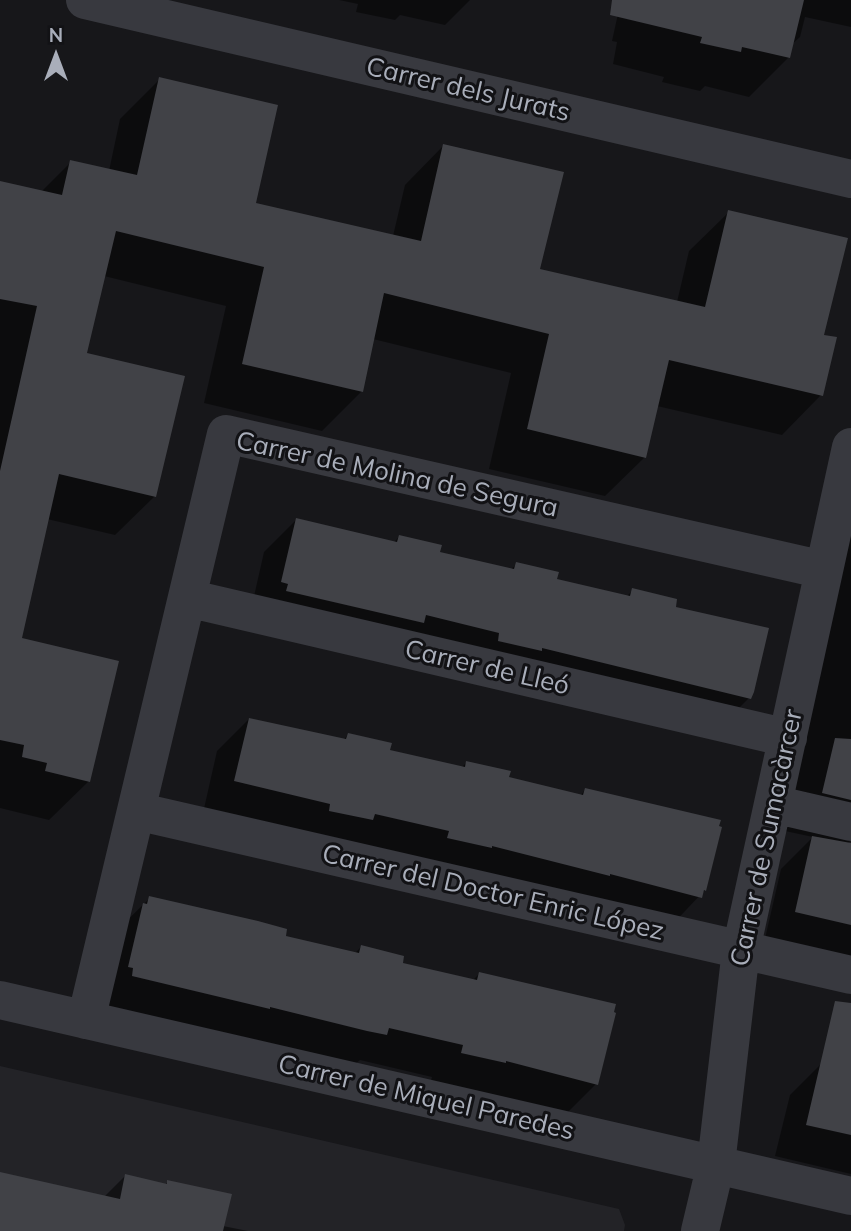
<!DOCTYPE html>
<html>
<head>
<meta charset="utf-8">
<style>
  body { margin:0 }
  #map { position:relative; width:851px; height:1231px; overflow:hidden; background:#17171a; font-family:Mulish,sans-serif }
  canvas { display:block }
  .north { position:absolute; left:21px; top:21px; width:70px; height:70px; -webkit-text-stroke:5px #121215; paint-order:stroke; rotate:0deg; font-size:19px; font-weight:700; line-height:28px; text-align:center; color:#a9aeba }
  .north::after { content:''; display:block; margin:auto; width:24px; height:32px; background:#a9aeba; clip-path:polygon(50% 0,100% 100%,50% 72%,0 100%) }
</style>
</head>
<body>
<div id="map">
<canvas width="851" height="1231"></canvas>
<div class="north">N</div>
</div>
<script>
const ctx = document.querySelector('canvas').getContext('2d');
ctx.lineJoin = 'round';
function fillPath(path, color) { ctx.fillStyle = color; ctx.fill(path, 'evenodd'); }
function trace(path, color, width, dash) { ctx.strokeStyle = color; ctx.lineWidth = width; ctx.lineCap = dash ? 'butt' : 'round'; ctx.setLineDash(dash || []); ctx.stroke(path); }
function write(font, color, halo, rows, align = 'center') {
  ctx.font = font + ' Mulish,sans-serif'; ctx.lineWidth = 6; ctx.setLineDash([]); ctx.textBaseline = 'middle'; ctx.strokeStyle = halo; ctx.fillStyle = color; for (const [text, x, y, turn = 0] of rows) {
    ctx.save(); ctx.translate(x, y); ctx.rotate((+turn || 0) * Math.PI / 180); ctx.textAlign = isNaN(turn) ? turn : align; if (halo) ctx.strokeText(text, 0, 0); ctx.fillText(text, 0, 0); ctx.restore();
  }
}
const built = new Path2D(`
  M 0,1066 L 619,1209 L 625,1225 L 624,1231 L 0,1231 Z`);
const shadow = new Path2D(`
  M 339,0 L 470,0 L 445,25 L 400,15 L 395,20 L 356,12 L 358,4 Z
  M 621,0 L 851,0 L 851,27 L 805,17 L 800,37 L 791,45 L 789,57 L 749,97 L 705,86 L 700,91 L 662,82 L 664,77 L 613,64 L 617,42 L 612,41 Z
  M 160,79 L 254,205 L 393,236 L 405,185 L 444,145 L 538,270 L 677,302 L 689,251 L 729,212 L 822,336 L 821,395 L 782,435 L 657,406 L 645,457 L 605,496 L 489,469 L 511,373 L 373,339 L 362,391 L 322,431 L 204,403 L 226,306 L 104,276 L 85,354 L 155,496 L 115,535 L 47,519 L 20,640 L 89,781 L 49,820 L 0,808 L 0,183 L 41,192 L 71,162 L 109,171 L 120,119 Z
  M 296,520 L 393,543 L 399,537 L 438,553 L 510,570 L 517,564 L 555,581 L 626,597 L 633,590 L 674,608 L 749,698 L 717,730 L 250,614 L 264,552 Z
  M 851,531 L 851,840 L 846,845 L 851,845 L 851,963 L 764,943 L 781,869 L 813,837 L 785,831 Z
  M 249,719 L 343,740 L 348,735 L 388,751 L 461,768 L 467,762 L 507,779 L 580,796 L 585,790 L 705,890 L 668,929 L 203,813 L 217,751 Z
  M 150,898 L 284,937 L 354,954 L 361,947 L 401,964 L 472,981 L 479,974 L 596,1084 L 564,1116 L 430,1084 L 432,1077 L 360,1060 L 353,1066 L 101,1008 L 111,936 Z
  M 822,1063 L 851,1069 L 851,1174 L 775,1156 L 790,1095 Z
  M 0,1174 L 104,1197 L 125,1176 L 164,1186 L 168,1182 L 223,1226 L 248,1231 L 0,1231 Z`);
const building = new Path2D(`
  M 612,0 L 804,0 L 790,58 L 742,47 L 741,52 L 700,43 L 702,37 L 610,15 Z
  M 159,77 L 278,105 L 256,203 L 421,241 L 443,144 L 564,172 L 540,269 L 705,307 L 728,210 L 848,238 L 824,335 L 837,337 L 823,396 L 669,360 L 646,458 L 527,429 L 549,334 L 384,293 L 363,392 L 242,364 L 264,267 L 116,231 L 87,353 L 185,376 L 156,497 L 59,474 L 22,638 L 119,661 L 90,782 L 45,771 L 47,763 L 22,757 L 24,745 L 0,740 L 0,471 L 37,306 L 0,299 L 0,181 L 62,195 L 70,160 L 137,175 Z
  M 296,518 L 397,542 L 399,535 L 442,545 L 440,552 L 514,569 L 516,562 L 559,572 L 557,579 L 630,596 L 632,588 L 677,599 L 676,607 L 769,628 L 754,692 L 751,699 L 542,648 L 542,651 L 498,641 L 499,633 L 426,615 L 424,623 L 286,591 L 288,584 L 281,582 Z
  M 249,718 L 346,739 L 348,733 L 392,743 L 390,750 L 465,767 L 466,761 L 511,771 L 509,777 L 583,795 L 585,788 L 721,820 L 719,826 L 722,827 L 706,891 L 704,890 L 702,898 L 610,874 L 610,876 L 492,846 L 492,848 L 447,838 L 449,831 L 375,814 L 373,820 L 329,811 L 330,804 L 234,781 Z
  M 835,738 L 851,739 L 851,800 L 822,793 Z
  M 812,836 L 851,843 L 851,925 L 795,912 Z
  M 149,896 L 258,921 L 287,929 L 286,936 L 359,953 L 361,945 L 404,956 L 403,963 L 477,980 L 479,972 L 616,1004 L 614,1012 L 616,1013 L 598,1085 L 506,1061 L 506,1063 L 461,1053 L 463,1045 L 389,1028 L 387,1035 L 367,1031 L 270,1007 L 270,1009 L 132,976 L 133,968 L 128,967 L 143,903 L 147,904 Z
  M 835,1001 L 851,1003 L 851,1135 L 806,1125 Z
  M 0,1172 L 120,1199 L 125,1174 L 167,1184 L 167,1180 L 232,1194 L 223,1231 L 0,1231 Z`);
const minor = new Path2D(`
  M 85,0 L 851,179
  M 187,598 L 788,738
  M 773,804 L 851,822
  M 136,811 L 851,975
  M 0,1000 L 851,1196
  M 86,1020 L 226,434 L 824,570
  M 700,1231 L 716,1164 L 741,950 L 851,447`);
const streetNames = [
  ["Carrer dels Jurats",468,90,13],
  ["Carrer de Molina de Segura",397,475,12],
  ["Carrer de Lleó",487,668,13],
  ["Carrer de Sumacàrcer",767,838,-78],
  ["Carrer del Doctor Enric López",493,893,13],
  ["Carrer de Miquel Paredes",426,1098,13]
];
fillPath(built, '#232327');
fillPath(shadow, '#0007');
fillPath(building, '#414247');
trace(minor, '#38393f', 38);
write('26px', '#a9aeba', '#121215', streetNames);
</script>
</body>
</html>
